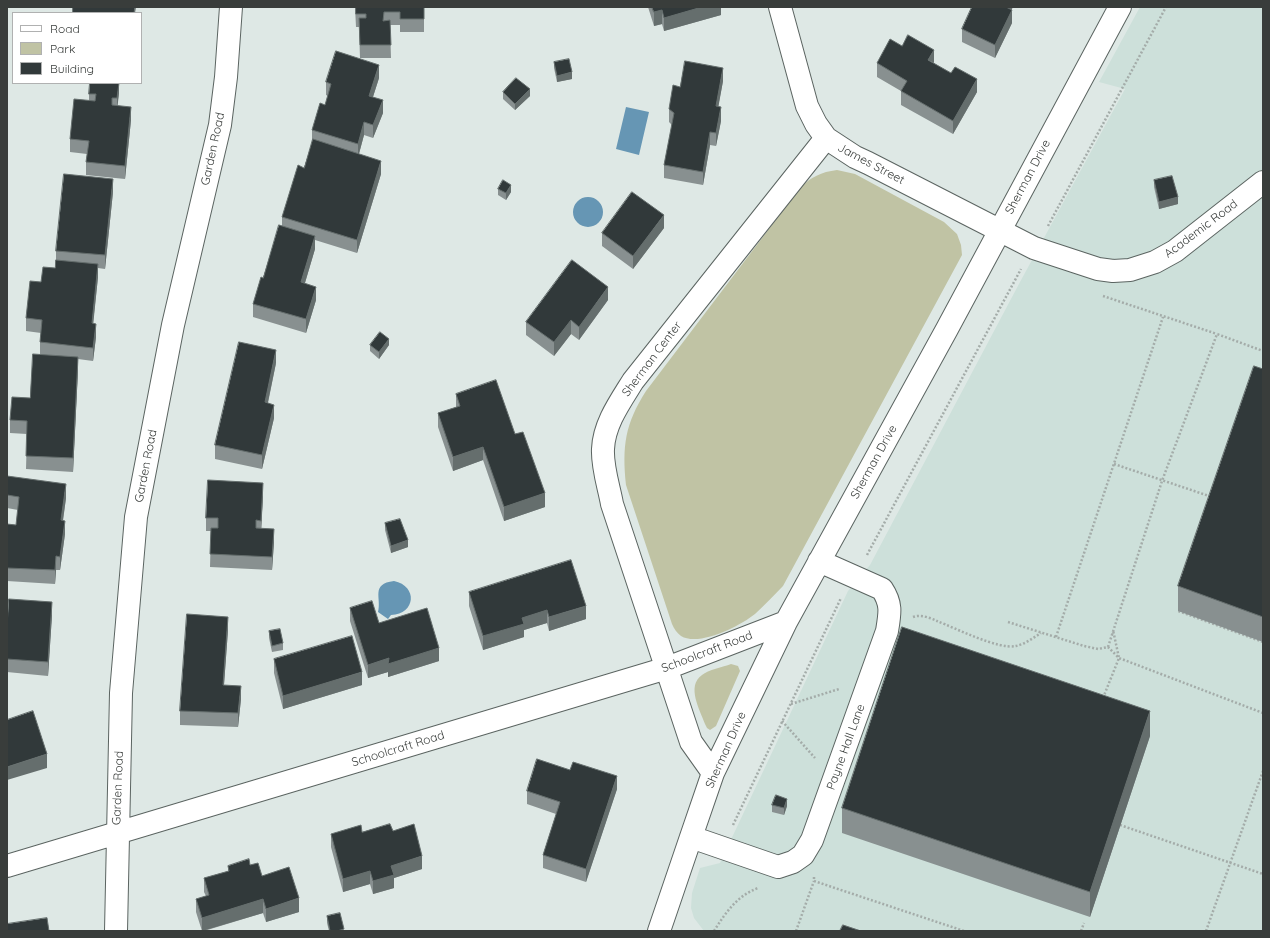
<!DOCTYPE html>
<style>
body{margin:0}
#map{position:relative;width:1270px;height:938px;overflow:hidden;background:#dee8e5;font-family:Quicksand,sans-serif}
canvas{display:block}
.frame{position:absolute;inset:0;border:8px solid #393d3b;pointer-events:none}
.legend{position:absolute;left:12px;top:12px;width:130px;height:72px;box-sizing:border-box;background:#fff;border:1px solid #b0b1b1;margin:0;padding:5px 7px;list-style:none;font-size:12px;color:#393d3b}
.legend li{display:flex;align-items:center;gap:8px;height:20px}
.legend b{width:20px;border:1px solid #b0b1b1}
</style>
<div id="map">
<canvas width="1270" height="938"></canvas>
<div class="frame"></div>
<ul class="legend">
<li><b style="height:5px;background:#fff"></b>Road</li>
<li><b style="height:11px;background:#c0c3a4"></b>Park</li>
<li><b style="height:11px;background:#31393a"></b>Building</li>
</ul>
</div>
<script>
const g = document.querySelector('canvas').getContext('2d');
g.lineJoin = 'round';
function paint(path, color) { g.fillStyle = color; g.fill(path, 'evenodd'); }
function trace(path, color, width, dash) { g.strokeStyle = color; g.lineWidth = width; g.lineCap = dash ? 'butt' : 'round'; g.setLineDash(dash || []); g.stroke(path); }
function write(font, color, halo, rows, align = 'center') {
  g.font = font + ' Quicksand,sans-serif'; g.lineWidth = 4; g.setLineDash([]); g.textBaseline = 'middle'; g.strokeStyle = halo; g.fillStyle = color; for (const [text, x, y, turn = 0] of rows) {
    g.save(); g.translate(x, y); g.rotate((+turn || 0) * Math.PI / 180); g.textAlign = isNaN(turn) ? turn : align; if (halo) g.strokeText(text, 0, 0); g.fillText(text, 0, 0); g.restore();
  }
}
const built = new Path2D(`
 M 1140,7 L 1263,7 L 1263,931 L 704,931 L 694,918 L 691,908 L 692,893 L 700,868 L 720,863 L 848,591 L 870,565 L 1020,282 L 1125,89 L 1099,82 Z`);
const green = new Path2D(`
 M 837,170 L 855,174 L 944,222 L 957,234 L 961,245 L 962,255 L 783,586 C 774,595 765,605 755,614 C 740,626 699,647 681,636 C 677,633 674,629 672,624 L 626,485 C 622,446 625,424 646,391 L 800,188 C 811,177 821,172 837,170 Z
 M 731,664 L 738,666 L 740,671 L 716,726 L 710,730 L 707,728 L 705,724 C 700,710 686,686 702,675 C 708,670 723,667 731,664 Z`);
const water = new Path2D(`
 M 626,107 L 649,112 L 639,155 L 616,149 Z
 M573 212a15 15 0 1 1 30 0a15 15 0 1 1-30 0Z
 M 394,581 C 418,586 416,614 391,615 L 388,619 L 378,612 C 382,598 370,584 394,581 Z`);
const path = new Path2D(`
 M 1048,226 L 1166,7
 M 1103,296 L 1217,334
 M 1114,464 L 1212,497
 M 867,555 L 1021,269
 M 1180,608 L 1178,611 L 1263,642
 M 913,617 C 921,614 930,618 937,621 C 955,628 999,650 1016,646 C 1025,644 1033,638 1041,633
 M 1008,622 L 1084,646 L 1098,649 L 1108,647 L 1119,658 L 1263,713
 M 1056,637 L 1163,317
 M 1108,647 L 1162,481 L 1217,334 L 1263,351
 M 1103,698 L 1119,658 L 1113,630
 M 791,704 L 839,689
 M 782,721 L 815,758
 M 733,825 L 841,598
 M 1120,825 L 1263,874
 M 814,877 L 814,881 L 964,931
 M 714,931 C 726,912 737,896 758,888
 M 796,931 L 814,881
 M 1081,931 L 1084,923
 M 1206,931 L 1263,771`);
const minor = new Path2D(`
 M 780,7 L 807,106 L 816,124 L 826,138 L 855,157 L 868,163 L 1034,248 L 1098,269 L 1113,271 L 1130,270 L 1155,262 L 1175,251 L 1263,182
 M 713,773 L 691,742 L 612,504 C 609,487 602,467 603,449 C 604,424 620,402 633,381 L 826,138
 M 691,837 L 778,867 L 793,862 L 803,855 L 812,840 L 887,631 C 890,613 892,604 882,589 L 819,561
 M 7,866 L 667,668 L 786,622
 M 116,931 L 121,693 L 136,517 L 173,325 L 220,125 L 226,77 L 231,7
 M 659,931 L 691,837 L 713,773 L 786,622 L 947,329 L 1120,7`);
const wall = new Path2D(`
 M 355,7 L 424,7 L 424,32 L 400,32 L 400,25 L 390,25 L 391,58 L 360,58 L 359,27 L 356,27 Z
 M 648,7 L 721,7 L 721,15 L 664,31 L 662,24 L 654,26 Z
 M 1013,7 L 1011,10 L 1012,23 L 995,58 L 962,42 L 962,29 Z
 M 554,62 L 572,79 L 557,82 L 554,68 Z
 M 877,63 L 934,63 L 977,92 L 953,134 L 901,105 L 901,91 L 877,77 Z
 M 379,78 L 373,97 L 383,113 L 373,138 L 364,135 L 359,154 L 381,174 L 357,253 L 315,240 L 315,249 L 305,283 L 316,300 L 306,333 L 253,317 L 253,304 L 263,278 L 282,226 L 282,217 L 304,168 L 312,142 L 312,130 L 325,105 L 328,96 L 326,95 L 326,82 Z
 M 723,81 L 718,107 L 721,121 L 716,146 L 710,145 L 703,185 L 664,178 L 664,165 L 672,125 L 669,122 L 669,109 L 680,87 Z
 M 119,83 L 119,93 L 117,106 L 131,120 L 125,179 L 86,175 L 86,162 L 87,154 L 70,152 L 70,139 L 89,101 L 89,94 Z
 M 503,92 L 530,96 L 515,110 L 503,99 Z
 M 1154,180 L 1178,204 L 1159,209 L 1154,187 Z
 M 498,189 L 511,192 L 506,200 L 498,195 Z
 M 113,192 L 105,269 L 98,268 L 98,277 L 93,323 L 96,337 L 93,361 L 78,359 L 78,370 L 73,472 L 26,469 L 27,434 L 10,433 L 10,420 L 30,398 L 40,355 L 40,342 L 41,333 L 26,331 L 26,318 L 41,282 L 55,268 L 56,260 L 56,251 Z
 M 664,228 L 633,269 L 602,246 L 602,233 Z
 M 608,300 L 579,340 L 571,334 L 554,356 L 526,335 L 526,322 Z
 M 370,345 L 389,345 L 379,359 L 370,351 Z
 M 276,363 L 268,403 L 274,418 L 262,469 L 215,459 L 215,445 Z
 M 1263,369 L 1263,642 L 1178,611 L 1178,586 Z
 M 456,394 L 515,434 L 545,507 L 504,521 L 483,460 L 453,471 L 438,427 L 438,413 L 456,407 Z
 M 7,476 L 66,498 L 63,521 L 65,534 L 60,570 L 56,570 L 55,584 L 7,581 L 7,524 L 16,525 L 18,510 L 7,508 Z
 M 263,496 L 261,529 L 274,542 L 272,570 L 210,567 L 211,531 L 206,531 L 206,518 Z
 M 385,523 L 408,547 L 391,553 L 385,530 Z
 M 469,592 L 586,619 L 549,631 L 547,623 L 524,630 L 524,637 L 483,650 L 469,606 Z
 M 350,608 L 379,623 L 439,661 L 388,677 L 388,672 L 368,678 L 350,621 Z
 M 52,615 L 48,676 L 7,672 L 7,627 Z
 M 228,630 L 224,685 L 241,699 L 238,727 L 180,725 L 180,711 Z
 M 269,631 L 283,643 L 283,650 L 272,652 L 269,638 Z
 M 274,659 L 362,685 L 283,709 L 274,673 Z
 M 1150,736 L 1090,917 L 842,833 L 842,808 Z
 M 617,789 L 586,882 L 543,868 L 543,855 L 556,814 L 527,804 L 527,791 Z
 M 772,805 L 787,806 L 784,815 L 772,812 Z
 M 393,831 L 422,869 L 394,878 L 394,888 L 373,894 L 370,884 L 343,892 L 331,847 L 331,834 Z
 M 250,865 L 262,876 L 299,912 L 266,922 L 263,913 L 204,931 L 202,931 L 196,912 L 196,899 L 206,896 L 204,892 L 204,878 L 228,871 L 228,866 Z
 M 327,916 L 344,931 L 329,931 L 327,923 Z`);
const shadedWall = new Path2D(`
 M 135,7 L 136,7 L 135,13 L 134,13 Z
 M 702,7 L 721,7 L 721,15 L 664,31 L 664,18 Z
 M 1006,7 L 1013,7 L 1006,20 Z
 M 662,10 L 662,24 L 654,26 L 654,12 Z
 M 1012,10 L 1012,23 L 995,58 L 995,45 Z
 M 934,50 L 934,63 L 928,60 Z
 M 379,65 L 379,78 L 369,109 L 369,96 Z
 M 723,68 L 723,81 L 716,120 L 716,106 Z
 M 572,72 L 572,79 L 557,82 L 557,76 Z
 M 977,79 L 977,92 L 953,134 L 953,121 Z
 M 119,83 L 119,93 L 117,111 L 117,98 Z
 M 530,89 L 530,96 L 515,110 L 515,104 Z
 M 383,100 L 383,113 L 373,138 L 373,125 Z
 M 131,107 L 131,120 L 125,179 L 125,166 Z
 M 721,107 L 721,121 L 716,146 L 716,133 Z
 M 364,122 L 364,135 L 358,157 L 358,144 Z
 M 710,132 L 710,145 L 703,185 L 703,172 Z
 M 381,161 L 381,174 L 357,253 L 357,240 Z
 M 113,179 L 113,192 L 105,269 L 105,255 Z
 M 511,185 L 511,192 L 506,200 L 506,193 Z
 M 1178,197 L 1178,204 L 1159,209 L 1159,202 Z
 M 664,215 L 664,228 L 633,269 L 633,256 Z
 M 315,236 L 315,249 L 301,296 L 301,282 Z
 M 98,264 L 98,277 L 92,336 L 92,323 Z
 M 316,287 L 316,300 L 306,333 L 306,319 Z
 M 608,287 L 608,300 L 579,340 L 579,327 Z
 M 571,320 L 571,334 L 554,356 L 554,342 Z
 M 96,324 L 96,337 L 93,361 L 93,348 Z
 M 389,339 L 389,345 L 379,359 L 379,352 Z
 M 276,350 L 276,363 L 265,416 L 265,402 Z
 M 78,357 L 78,370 L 73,472 L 73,458 Z
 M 274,405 L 274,418 L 262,469 L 262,455 Z
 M 483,447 L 483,460 L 453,471 L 453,457 Z
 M 263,483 L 263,496 L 261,534 L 261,521 Z
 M 66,484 L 66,498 L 61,533 L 61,520 Z
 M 545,493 L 545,507 L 504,521 L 504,507 Z
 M 65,521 L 65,534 L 60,570 L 60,557 Z
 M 274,529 L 274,542 L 272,570 L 272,557 Z
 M 408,540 L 408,547 L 391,553 L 391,546 Z
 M 56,556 L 56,570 L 55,584 L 55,570 Z
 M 52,602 L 52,615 L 48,676 L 48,662 Z
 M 586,606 L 586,619 L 549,631 L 549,617 Z
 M 547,610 L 547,623 L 524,630 L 524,637 L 483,650 L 483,636 L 522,618 Z
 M 228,617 L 228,630 L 223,698 L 223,685 Z
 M 439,648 L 439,661 L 388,677 L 388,672 L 368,678 L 368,665 L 389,658 Z
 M 362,672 L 362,685 L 283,709 L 283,696 Z
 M 241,686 L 241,699 L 238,727 L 238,713 Z
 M 1150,711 L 1150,736 L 1090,917 L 1090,892 Z
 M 47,754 L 47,768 L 7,780 L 7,767 Z
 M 617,776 L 617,789 L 586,882 L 586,869 Z
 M 787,799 L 787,806 L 784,815 L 784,808 Z
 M 422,856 L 422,869 L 394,878 L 394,888 L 373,894 L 373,881 L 391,866 Z
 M 370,871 L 370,884 L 343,892 L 343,879 Z
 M 299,898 L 299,912 L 266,922 L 266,909 Z
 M 263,899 L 263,913 L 202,931 L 202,918 Z`);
const building = new Path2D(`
 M 73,7 L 135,7 L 134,13 L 73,13 Z
 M 356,7 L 424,7 L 424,19 L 400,19 L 400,12 L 384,12 L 383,21 L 390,20 L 391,45 L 360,45 L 359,18 L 366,18 L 366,14 L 356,14 Z
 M 652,7 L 702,7 L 664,18 L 662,10 L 654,12 Z
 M 972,7 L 1006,7 L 1012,10 L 995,45 L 962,29 Z
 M 908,35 L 934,50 L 928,60 L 951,73 L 955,67 L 977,79 L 953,121 L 901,91 L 907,81 L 877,63 L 890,39 L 902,46 Z
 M 336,51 L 379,65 L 369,96 L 383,100 L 373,125 L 364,122 L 358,144 L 312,130 L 320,103 L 325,105 L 331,84 L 326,82 Z
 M 569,59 L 572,72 L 557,76 L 554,62 Z
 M 685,61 L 723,68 L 716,106 L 721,107 L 716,133 L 710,132 L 703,172 L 664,165 L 674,113 L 669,109 L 673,85 L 680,87 Z
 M 516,78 L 530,89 L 515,104 L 503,92 Z
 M 90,83 L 119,83 L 117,98 L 112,98 L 112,105 L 131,107 L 125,166 L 86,162 L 89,141 L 70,139 L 74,99 L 95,101 L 96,94 L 89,94 Z
 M 313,139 L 381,161 L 357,240 L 282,217 L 298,165 L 304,168 Z
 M 64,174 L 113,179 L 105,255 L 56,251 Z
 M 1172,176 L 1178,197 L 1159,202 L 1154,180 Z
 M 503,180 L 511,185 L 506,193 L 498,189 Z
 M 632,192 L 664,215 L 633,256 L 602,233 Z
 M 279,225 L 315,236 L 301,282 L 316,287 L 306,319 L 253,304 L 261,277 L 263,278 Z
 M 56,260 L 98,264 L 92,323 L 96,324 L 93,348 L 40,342 L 42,320 L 26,318 L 30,281 L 41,282 L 43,267 L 55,268 Z
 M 572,260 L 608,287 L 579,327 L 571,320 L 554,342 L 526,322 Z
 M 380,332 L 389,339 L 379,352 L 370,345 Z
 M 239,342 L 276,350 L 265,402 L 274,405 L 262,455 L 215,445 Z
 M 33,354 L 78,357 L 73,458 L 26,456 L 27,421 L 10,420 L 12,397 L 30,398 Z
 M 1254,366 L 1263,369 L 1263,617 L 1178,586 Z
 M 496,380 L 515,434 L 523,432 L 545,493 L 504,507 L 483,447 L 453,457 L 438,413 L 460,406 L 456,394 Z
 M 7,476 L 66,484 L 61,520 L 65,521 L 60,557 L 56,556 L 55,570 L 7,568 L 7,524 L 16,525 L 19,497 L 7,495 Z
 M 208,480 L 263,483 L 261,521 L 256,520 L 256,528 L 274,529 L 272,557 L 210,554 L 211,528 L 218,528 L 218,518 L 206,518 Z
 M 400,519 L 408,540 L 391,546 L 385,523 Z
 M 571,560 L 586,606 L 549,617 L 547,610 L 522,618 L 524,624 L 483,636 L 469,592 Z
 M 9,599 L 52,602 L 48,662 L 7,659 L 7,627 Z
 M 372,601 L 379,623 L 427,608 L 439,648 L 388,664 L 389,658 L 368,665 L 350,608 Z
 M 187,614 L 228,617 L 223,685 L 241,686 L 238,713 L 180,711 Z
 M 902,627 L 1150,711 L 1090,892 L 842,808 Z
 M 280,629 L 283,643 L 272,646 L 269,631 Z
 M 352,636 L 362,672 L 283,696 L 274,659 Z
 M 33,711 L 47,754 L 7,767 L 7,720 Z
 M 537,759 L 570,770 L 573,762 L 617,776 L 586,869 L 543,855 L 560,802 L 527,791 Z
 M 776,795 L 787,799 L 784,808 L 772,805 Z
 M 390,824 L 393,831 L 414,824 L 422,856 L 391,866 L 394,875 L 373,881 L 370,871 L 343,879 L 331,834 L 361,825 L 362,832 Z
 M 249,859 L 250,865 L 258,863 L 262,876 L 289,867 L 299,898 L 266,909 L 263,899 L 202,918 L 196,899 L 209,895 L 204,878 L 229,871 L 228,866 Z
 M 340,913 L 344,929 L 337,931 L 330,931 L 327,916 Z
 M 47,918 L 49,931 L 7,931 L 7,924 Z
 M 843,925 L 861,931 L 840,931 Z`);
const streetNames = [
 ["Garden Road",213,149,-78],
 ["James Street",871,164,28],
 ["Sherman Drive",1028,177,-62],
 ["Academic Road",1201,229,-37],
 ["Sherman Center",652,359,-53],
 ["Sherman Drive",874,462,-61],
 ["Garden Road",146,466,-79],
 ["Schoolcraft Road",707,652,-21],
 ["Payne Hall Lane",846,747,-70],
 ["Schoolcraft Road",398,749,-17],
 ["Sherman Drive",726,750,-66],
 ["Garden Road",118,788,-88]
];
paint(built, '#cde0da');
paint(green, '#c0c3a4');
paint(water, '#6696b4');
trace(minor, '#5b6461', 24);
trace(path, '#a4aca9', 2.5, [2, 2]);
trace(minor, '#fff', 22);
paint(wall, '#889090');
paint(shadedWall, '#656e6d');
paint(building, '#31393a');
trace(building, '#656e6d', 1);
write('12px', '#393d3b', '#fff', streetNames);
</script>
